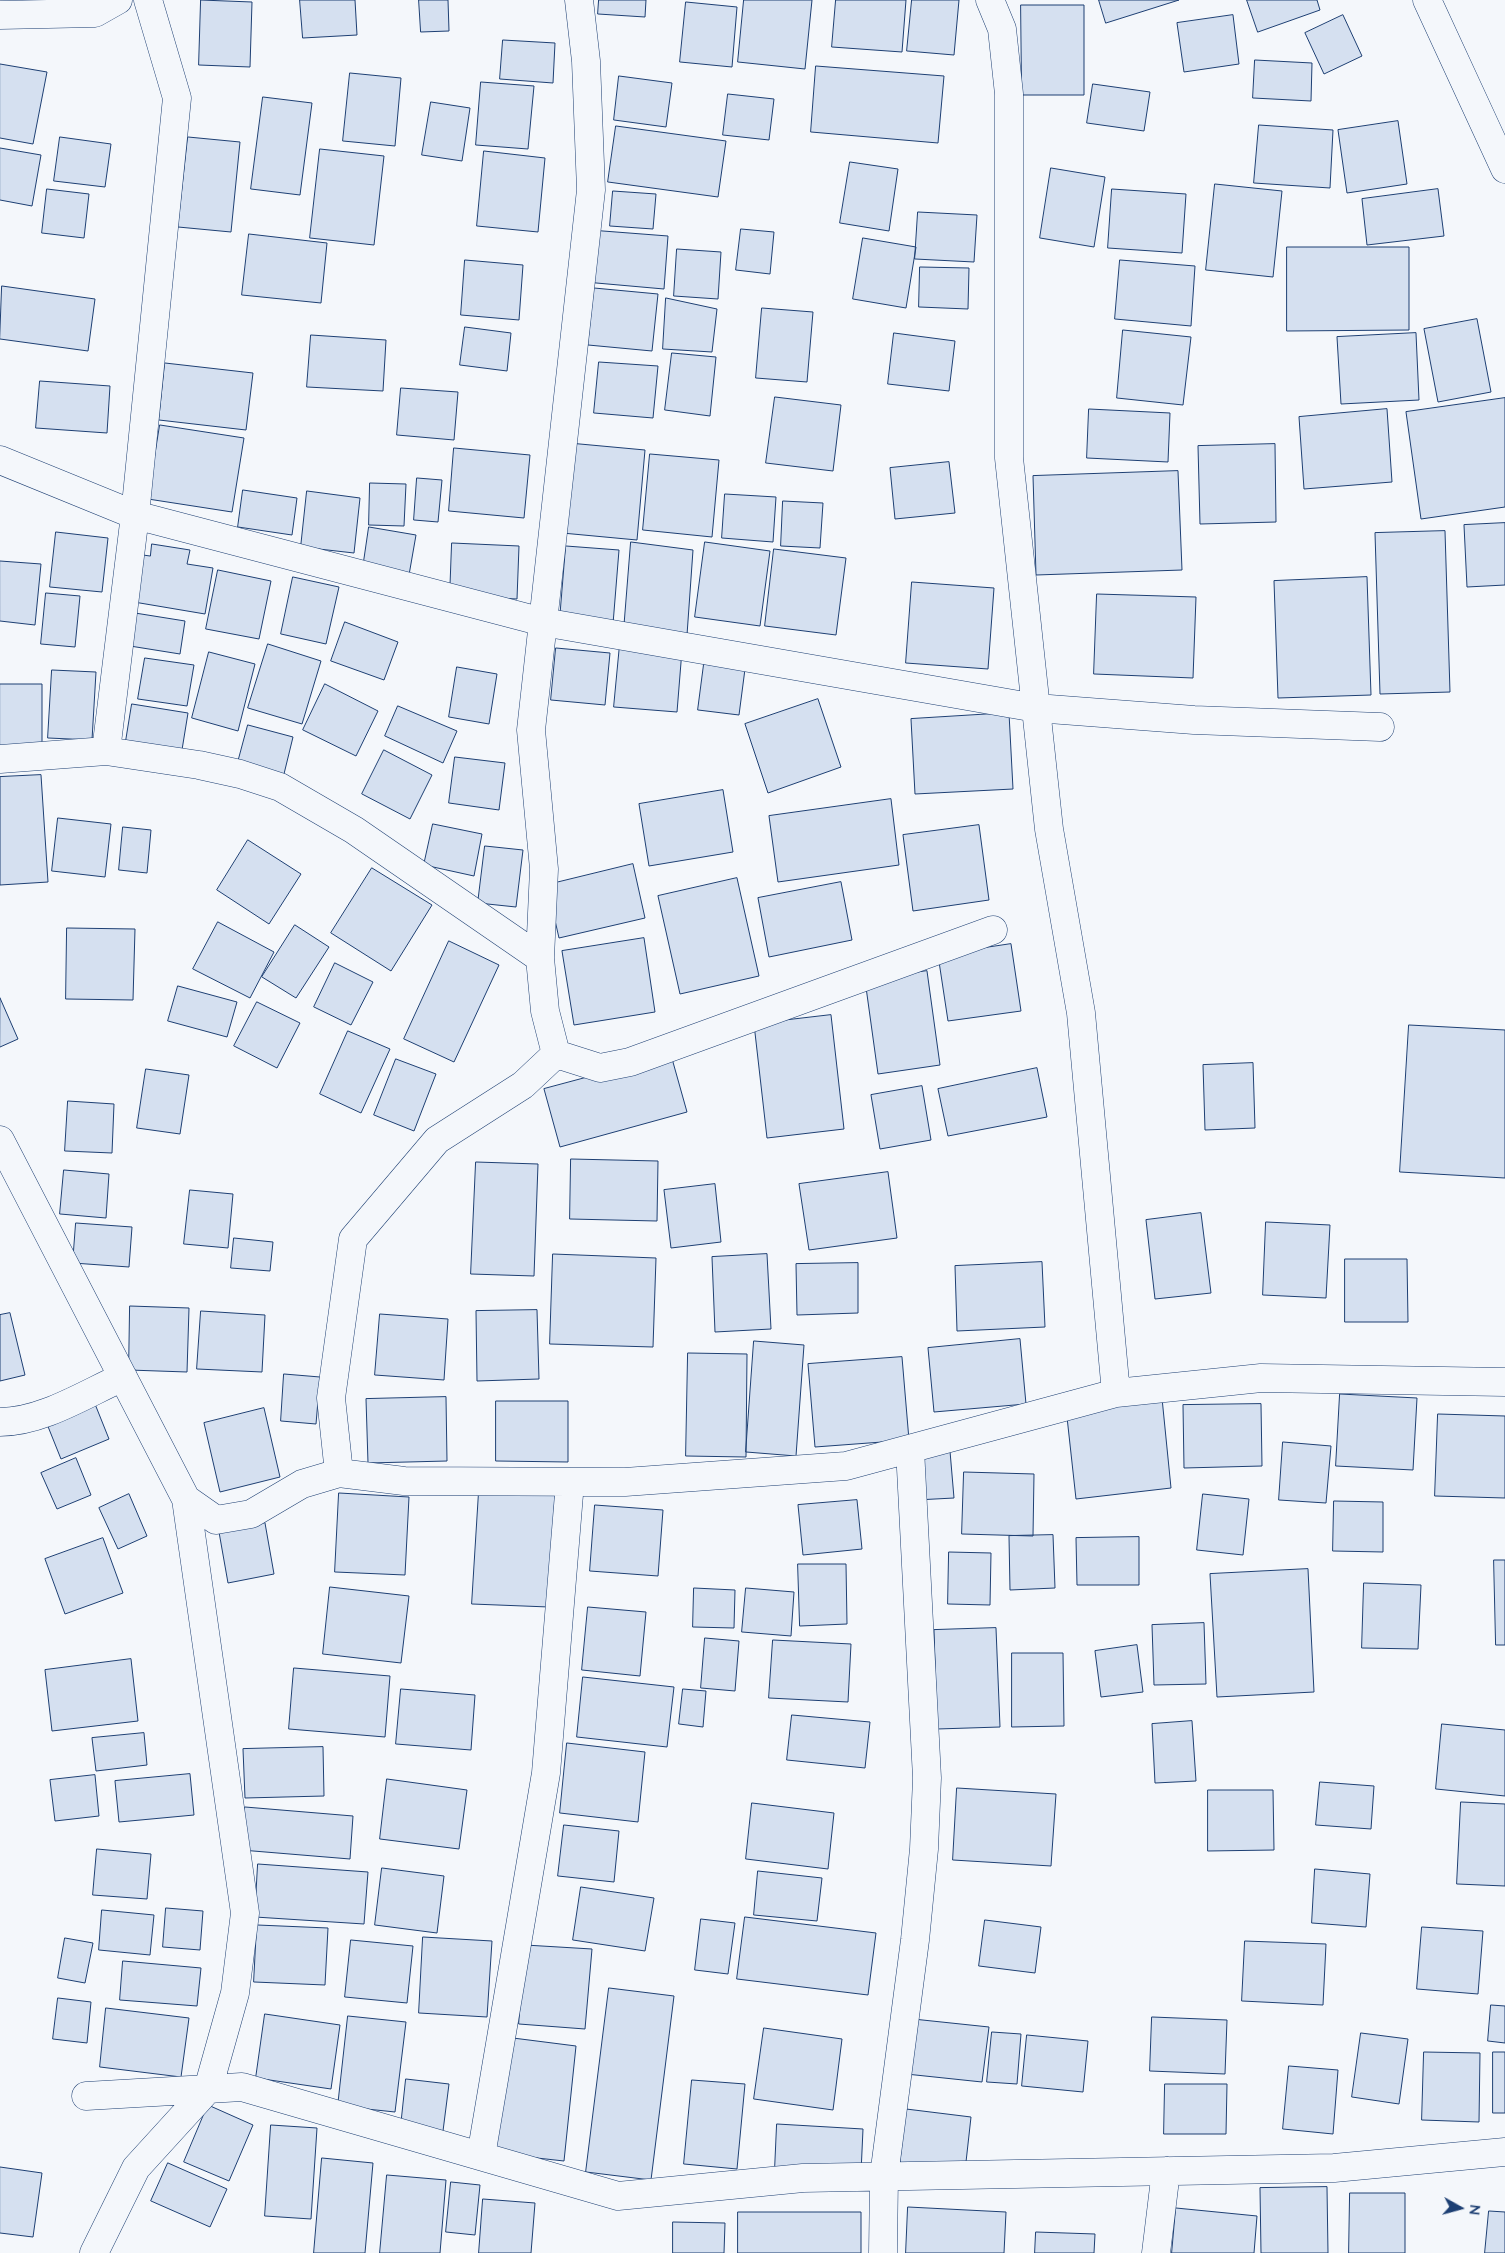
<!DOCTYPE html>
<style>
body{margin:0}
#map{position:relative;width:1505px;height:2253px;overflow:hidden;background:#f4f7fb;font-family:Mulish,sans-serif}
canvas{display:block}
.north{position:absolute;left:1435px;top:2183px;width:50px;height:50px;-webkit-text-stroke:4px #f4f7fb;paint-order:stroke;rotate:97deg;font-size:14px;font-weight:700;line-height:20px;text-align:center;color:#1d3f73}
.north::after{content:'';display:block;margin:auto;width:18px;height:22px;background:#1d3f73;clip-path:polygon(50% 0,100% 100%,50% 72%,0 100%)}
</style>
<div id="map">
<canvas width="1505" height="2253"></canvas>
<div class="north">N</div>
</div>
<script>
const g = document.querySelector('canvas').getContext('2d');
g.lineJoin = 'round';
function paint(path, color) { g.fillStyle = color; g.fill(path, 'evenodd'); }
function trace(path, color, width, dash) { g.strokeStyle = color; g.lineWidth = width; g.lineCap = dash ? 'butt' : 'round'; g.setLineDash(dash || []); g.stroke(path); }
const building = new Path2D(`
 M 201,0 L 252,2 L 250,67 L 199,65 Z
 M 300,0 L 355,0 L 357,35 L 303,38 Z
 M 419,0 L 448,0 L 449,31 L 421,32 Z
 M 599,0 L 646,0 L 645,17 L 598,14 Z
 M 744,0 L 812,0 L 805,69 L 738,62 Z
 M 836,0 L 906,0 L 902,52 L 832,47 Z
 M 912,0 L 959,0 L 954,55 L 907,51 Z
 M 1099,0 L 1179,0 L 1106,23 Z
 M 1247,0 L 1317,0 L 1320,10 L 1258,32 Z
 M 686,2 L 737,7 L 732,67 L 680,62 Z
 M 1021,5 L 1084,5 L 1084,95 L 1022,95 Z
 M 1233,15 L 1239,64 L 1184,72 L 1177,23 Z
 M 1343,15 L 1362,56 L 1324,74 L 1305,33 Z
 M 503,40 L 555,43 L 553,83 L 500,79 Z
 M 1255,60 L 1312,63 L 1311,101 L 1253,98 Z
 M 0,64 L 47,72 L 33,144 L 0,138 Z
 M 816,66 L 944,76 L 938,143 L 811,132 Z
 M 350,73 L 401,78 L 395,146 L 343,141 Z
 M 619,76 L 672,83 L 666,127 L 614,120 Z
 M 481,82 L 534,86 L 528,149 L 476,145 Z
 M 1093,84 L 1150,92 L 1144,131 L 1087,123 Z
 M 728,94 L 774,99 L 769,140 L 723,135 Z
 M 263,97 L 312,103 L 300,195 L 251,189 Z
 M 431,102 L 470,108 L 462,161 L 422,155 Z
 M 1398,121 L 1407,184 L 1347,193 L 1338,130 Z
 M 1259,125 L 1333,130 L 1330,188 L 1254,183 Z
 M 616,126 L 726,141 L 718,197 L 608,182 Z
 M 60,137 L 111,144 L 105,187 L 54,181 Z
 M 188,137 L 240,142 L 231,232 L 178,227 Z
 M 0,148 L 41,155 L 32,206 L 0,200 Z
 M 320,149 L 384,156 L 374,245 L 310,238 Z
 M 484,151 L 545,158 L 538,232 L 477,226 Z
 M 850,162 L 898,169 L 889,231 L 840,223 Z
 M 1051,168 L 1105,177 L 1094,247 L 1040,238 Z
 M 1215,184 L 1282,191 L 1273,277 L 1206,270 Z
 M 47,189 L 89,194 L 84,238 L 42,233 Z
 M 1112,189 L 1186,194 L 1182,253 L 1108,248 Z
 M 1438,189 L 1444,236 L 1367,245 L 1362,199 Z
 M 613,191 L 656,194 L 653,229 L 610,226 Z
 M 918,212 L 977,215 L 974,262 L 915,259 Z
 M 741,229 L 774,232 L 770,274 L 736,270 Z
 M 590,230 L 668,236 L 664,289 L 585,282 Z
 M 249,234 L 327,243 L 321,303 L 242,295 Z
 M 863,238 L 916,247 L 906,308 L 853,299 Z
 M 1287,247 L 1409,247 L 1409,330 L 1287,331 Z
 M 677,249 L 721,252 L 718,299 L 674,296 Z
 M 465,260 L 523,265 L 519,320 L 461,315 Z
 M 1120,260 L 1195,266 L 1191,326 L 1115,319 Z
 M 920,267 L 969,268 L 968,309 L 919,307 Z
 M 2,286 L 95,299 L 88,351 L 0,339 Z
 M 594,288 L 658,294 L 652,351 L 588,345 Z
 M 666,298 L 717,309 L 712,352 L 663,349 Z
 M 762,308 L 813,312 L 807,382 L 756,378 Z
 M 1477,319 L 1491,392 L 1438,402 L 1424,329 Z
 M 465,327 L 511,333 L 507,371 L 460,365 Z
 M 1123,330 L 1191,337 L 1183,405 L 1117,398 Z
 M 894,333 L 955,341 L 949,391 L 888,384 Z
 M 1416,333 L 1419,400 L 1341,404 L 1337,337 Z
 M 311,335 L 386,340 L 383,391 L 307,387 Z
 M 672,353 L 716,357 L 710,416 L 665,410 Z
 M 599,362 L 658,366 L 653,418 L 594,413 Z
 M 165,363 L 253,373 L 246,430 L 159,420 Z
 M 40,381 L 110,386 L 107,433 L 36,428 Z
 M 401,388 L 458,392 L 454,440 L 397,435 Z
 M 775,397 L 841,405 L 833,471 L 766,463 Z
 M 1505,398 L 1505,507 L 1421,519 L 1406,412 Z
 M 1089,409 L 1170,413 L 1168,462 L 1087,458 Z
 M 1387,409 L 1392,482 L 1304,489 L 1299,417 Z
 M 160,425 L 244,438 L 232,512 L 148,499 Z
 M 569,443 L 645,450 L 637,540 L 562,533 Z
 M 1275,444 L 1276,522 L 1200,524 L 1198,446 Z
 M 454,448 L 530,455 L 524,518 L 449,511 Z
 M 650,454 L 719,460 L 712,537 L 643,530 Z
 M 949,462 L 955,513 L 895,519 L 890,468 Z
 M 1178,471 L 1182,570 L 1036,575 L 1033,476 Z
 M 417,478 L 442,480 L 438,522 L 414,520 Z
 M 370,483 L 406,484 L 404,526 L 369,525 Z
 M 243,490 L 297,498 L 292,535 L 238,527 Z
 M 307,491 L 360,498 L 354,553 L 301,547 Z
 M 725,494 L 776,497 L 773,542 L 722,538 Z
 M 783,501 L 823,503 L 820,548 L 781,546 Z
 M 1505,523 L 1505,585 L 1467,587 L 1464,525 Z
 M 369,527 L 416,535 L 409,575 L 363,568 Z
 M 1445,531 L 1450,692 L 1380,694 L 1375,533 Z
 M 56,532 L 108,538 L 102,592 L 50,587 Z
 M 631,542 L 693,550 L 687,635 L 624,630 Z
 M 705,542 L 770,551 L 760,626 L 695,617 Z
 M 452,543 L 519,546 L 517,599 L 450,596 Z
 M 152,544 L 190,550 L 187,564 L 213,568 L 205,614 L 128,601 L 136,554 L 150,556 Z
 M 566,546 L 619,550 L 613,624 L 560,619 Z
 M 774,549 L 846,558 L 836,635 L 765,626 Z
 M 0,561 L 41,564 L 35,625 L 0,621 Z
 M 218,570 L 271,581 L 259,639 L 206,629 Z
 M 293,577 L 339,587 L 326,644 L 281,634 Z
 M 1367,577 L 1371,695 L 1278,698 L 1274,581 Z
 M 912,582 L 994,588 L 988,669 L 906,663 Z
 M 46,593 L 80,596 L 75,647 L 41,644 Z
 M 1097,594 L 1196,597 L 1193,678 L 1094,674 Z
 M 135,613 L 185,621 L 180,654 L 130,646 Z
 M 345,622 L 398,642 L 384,680 L 331,661 Z
 M 268,644 L 321,661 L 302,724 L 248,708 Z
 M 620,644 L 682,650 L 677,712 L 614,707 Z
 M 556,648 L 610,653 L 605,705 L 551,700 Z
 M 209,652 L 255,664 L 238,731 L 192,718 Z
 M 145,658 L 194,665 L 187,706 L 138,699 Z
 M 704,664 L 745,669 L 739,715 L 698,710 Z
 M 457,667 L 497,674 L 489,724 L 449,717 Z
 M 52,670 L 96,672 L 92,740 L 48,738 Z
 M 0,684 L 42,684 L 42,747 L 0,747 Z
 M 325,684 L 378,711 L 356,756 L 303,730 Z
 M 818,699 L 841,767 L 768,793 L 745,724 Z
 M 132,704 L 188,713 L 181,756 L 125,747 Z
 M 398,706 L 457,731 L 443,763 L 385,736 Z
 M 1009,713 L 1013,789 L 915,794 L 911,719 Z
 M 248,725 L 293,737 L 283,778 L 237,766 Z
 M 384,750 L 432,775 L 410,819 L 362,794 Z
 M 455,757 L 505,763 L 499,810 L 449,803 Z
 M 41,775 L 48,882 L 0,885 L 0,777 Z
 M 723,790 L 733,852 L 649,866 L 639,804 Z
 M 891,799 L 899,865 L 778,882 L 769,816 Z
 M 58,818 L 111,824 L 105,877 L 52,871 Z
 M 433,824 L 482,834 L 474,876 L 424,865 Z
 M 979,825 L 989,900 L 913,911 L 903,835 Z
 M 123,827 L 151,830 L 147,873 L 119,870 Z
 M 248,840 L 301,874 L 269,924 L 217,890 Z
 M 485,846 L 523,850 L 516,907 L 478,903 Z
 M 633,864 L 645,918 L 559,938 L 547,885 Z
 M 372,868 L 432,905 L 391,971 L 331,933 Z
 M 737,878 L 759,976 L 680,994 L 658,896 Z
 M 841,882 L 852,940 L 769,957 L 758,898 Z
 M 218,922 L 274,952 L 250,998 L 193,969 Z
 M 295,925 L 329,947 L 296,998 L 262,977 Z
 M 67,928 L 135,929 L 133,1000 L 66,999 Z
 M 644,938 L 655,1012 L 574,1025 L 562,951 Z
 M 449,941 L 499,965 L 454,1062 L 404,1039 Z
 M 1011,944 L 1021,1011 L 948,1021 L 938,955 Z
 M 335,963 L 373,982 L 351,1025 L 314,1007 Z
 M 927,971 L 940,1065 L 878,1074 L 865,980 Z
 M 178,986 L 237,1002 L 227,1037 L 168,1021 Z
 M 0,998 L 18,1039 L 0,1047 Z
 M 257,1002 L 300,1023 L 277,1068 L 234,1046 Z
 M 831,1015 L 844,1129 L 767,1138 L 754,1024 Z
 M 1409,1025 L 1505,1030 L 1505,1178 L 1400,1172 Z
 M 348,1031 L 390,1049 L 361,1113 L 320,1094 Z
 M 671,1055 L 687,1112 L 560,1147 L 544,1089 Z
 M 396,1059 L 436,1074 L 414,1131 L 374,1115 Z
 M 1253,1063 L 1255,1128 L 1205,1130 L 1203,1065 Z
 M 1037,1068 L 1047,1117 L 948,1136 L 938,1089 Z
 M 146,1069 L 189,1075 L 180,1134 L 137,1128 Z
 M 922,1086 L 931,1140 L 880,1149 L 871,1095 Z
 M 68,1101 L 114,1104 L 112,1153 L 65,1151 Z
 M 571,1159 L 658,1161 L 657,1221 L 570,1219 Z
 M 476,1162 L 538,1164 L 534,1276 L 471,1274 Z
 M 64,1170 L 109,1174 L 106,1218 L 60,1214 Z
 M 888,1172 L 897,1238 L 809,1250 L 799,1184 Z
 M 715,1184 L 721,1242 L 671,1248 L 664,1190 Z
 M 190,1190 L 233,1194 L 228,1248 L 184,1244 Z
 M 1201,1213 L 1211,1293 L 1155,1299 L 1146,1220 Z
 M 1266,1222 L 1330,1225 L 1326,1298 L 1263,1295 Z
 M 76,1223 L 132,1227 L 129,1267 L 73,1263 Z
 M 234,1238 L 273,1242 L 270,1271 L 231,1268 Z
 M 553,1254 L 656,1258 L 653,1347 L 550,1344 Z
 M 767,1254 L 771,1329 L 715,1332 L 712,1257 Z
 M 1345,1259 L 1407,1259 L 1408,1322 L 1345,1322 Z
 M 1042,1262 L 1045,1327 L 957,1331 L 955,1266 Z
 M 858,1263 L 858,1313 L 797,1315 L 796,1264 Z
 M 130,1306 L 189,1308 L 187,1372 L 129,1370 Z
 M 537,1310 L 539,1379 L 477,1381 L 476,1311 Z
 M 201,1311 L 265,1315 L 262,1372 L 197,1369 Z
 M 10,1313 L 25,1375 L 0,1381 L 0,1315 Z
 M 380,1314 L 448,1319 L 444,1380 L 375,1375 Z
 M 1020,1339 L 1026,1404 L 934,1412 L 928,1348 Z
 M 754,1341 L 804,1345 L 796,1456 L 746,1452 Z
 M 688,1353 L 747,1354 L 746,1457 L 686,1456 Z
 M 902,1357 L 909,1440 L 815,1447 L 808,1364 Z
 M 284,1374 L 320,1377 L 316,1424 L 281,1421 Z
 M 1340,1394 L 1417,1398 L 1413,1470 L 1336,1466 Z
 M 446,1397 L 447,1461 L 368,1463 L 366,1399 Z
 M 1162,1398 L 1171,1488 L 1076,1499 L 1066,1408 Z
 M 93,1399 L 109,1439 L 61,1459 L 45,1419 Z
 M 496,1401 L 568,1401 L 568,1462 L 496,1461 Z
 M 1261,1404 L 1262,1466 L 1184,1468 L 1183,1405 Z
 M 264,1408 L 280,1477 L 220,1492 L 204,1423 Z
 M 1438,1414 L 1505,1416 L 1505,1498 L 1435,1496 Z
 M 1283,1442 L 1331,1446 L 1326,1503 L 1279,1500 Z
 M 950,1451 L 954,1498 L 916,1500 L 913,1453 Z
 M 76,1458 L 91,1495 L 57,1509 L 41,1473 Z
 M 964,1472 L 1034,1474 L 1033,1536 L 962,1534 Z
 M 479,1491 L 555,1495 L 549,1607 L 472,1604 Z
 M 339,1493 L 409,1497 L 405,1575 L 335,1572 Z
 M 129,1494 L 147,1536 L 118,1549 L 99,1508 Z
 M 1203,1494 L 1249,1499 L 1243,1555 L 1197,1550 Z
 M 857,1500 L 862,1549 L 803,1555 L 798,1505 Z
 M 1334,1501 L 1383,1502 L 1383,1552 L 1333,1551 Z
 M 595,1505 L 663,1510 L 658,1576 L 590,1571 Z
 M 265,1523 L 274,1574 L 228,1583 L 219,1532 Z
 M 1053,1535 L 1055,1588 L 1010,1590 L 1009,1536 Z
 M 1139,1537 L 1139,1585 L 1077,1585 L 1076,1538 Z
 M 103,1538 L 123,1593 L 65,1614 L 45,1559 Z
 M 949,1552 L 991,1553 L 990,1605 L 948,1604 Z
 M 1494,1560 L 1505,1560 L 1505,1645 L 1496,1645 Z
 M 798,1564 L 846,1564 L 847,1624 L 800,1626 Z
 M 1308,1569 L 1314,1692 L 1217,1697 L 1210,1574 Z
 M 1364,1583 L 1421,1585 L 1418,1649 L 1362,1648 Z
 M 330,1587 L 409,1596 L 401,1663 L 323,1654 Z
 M 694,1588 L 735,1590 L 734,1628 L 693,1627 Z
 M 746,1588 L 794,1592 L 791,1636 L 742,1632 Z
 M 588,1607 L 646,1612 L 640,1676 L 582,1670 Z
 M 1204,1623 L 1206,1684 L 1154,1685 L 1152,1625 Z
 M 996,1628 L 1000,1727 L 937,1729 L 934,1630 Z
 M 705,1638 L 739,1641 L 735,1691 L 701,1688 Z
 M 773,1640 L 851,1644 L 848,1702 L 769,1698 Z
 M 1137,1645 L 1143,1692 L 1101,1697 L 1095,1651 Z
 M 1012,1653 L 1063,1653 L 1064,1726 L 1012,1727 Z
 M 131,1659 L 138,1721 L 52,1731 L 45,1670 Z
 M 294,1668 L 390,1676 L 385,1737 L 289,1729 Z
 M 583,1677 L 674,1687 L 667,1747 L 577,1737 Z
 M 401,1689 L 475,1695 L 471,1750 L 396,1744 Z
 M 683,1689 L 706,1691 L 703,1727 L 679,1724 Z
 M 792,1715 L 870,1722 L 865,1768 L 787,1760 Z
 M 1192,1721 L 1196,1781 L 1155,1783 L 1152,1724 Z
 M 1442,1724 L 1505,1730 L 1505,1796 L 1436,1789 Z
 M 144,1733 L 147,1765 L 96,1771 L 92,1738 Z
 M 567,1743 L 645,1752 L 638,1822 L 560,1813 Z
 M 323,1747 L 324,1796 L 245,1798 L 243,1749 Z
 M 190,1774 L 194,1815 L 119,1822 L 115,1781 Z
 M 95,1775 L 99,1816 L 55,1821 L 50,1780 Z
 M 387,1779 L 467,1790 L 459,1849 L 380,1839 Z
 M 1320,1782 L 1374,1786 L 1371,1829 L 1316,1825 Z
 M 957,1788 L 1056,1794 L 1051,1866 L 953,1860 Z
 M 1208,1790 L 1273,1790 L 1274,1850 L 1208,1851 Z
 M 1461,1802 L 1505,1804 L 1505,1886 L 1457,1884 Z
 M 752,1803 L 834,1813 L 828,1869 L 746,1859 Z
 M 245,1807 L 353,1816 L 350,1859 L 241,1850 Z
 M 564,1825 L 619,1831 L 614,1882 L 558,1876 Z
 M 97,1849 L 151,1854 L 147,1899 L 93,1895 Z
 M 258,1864 L 368,1872 L 364,1924 L 255,1917 Z
 M 382,1868 L 444,1876 L 437,1933 L 375,1925 Z
 M 1315,1869 L 1370,1874 L 1366,1927 L 1312,1923 Z
 M 758,1871 L 822,1878 L 817,1921 L 754,1915 Z
 M 581,1887 L 654,1898 L 645,1951 L 573,1940 Z
 M 166,1908 L 203,1911 L 200,1950 L 163,1947 Z
 M 102,1910 L 154,1915 L 150,1955 L 99,1950 Z
 M 745,1917 L 876,1933 L 868,1995 L 737,1979 Z
 M 701,1919 L 735,1923 L 728,1974 L 695,1970 Z
 M 985,1920 L 1041,1927 L 1035,1973 L 979,1966 Z
 M 257,1925 L 328,1928 L 325,1985 L 254,1982 Z
 M 1422,1927 L 1483,1931 L 1478,1994 L 1417,1989 Z
 M 423,1937 L 492,1941 L 487,2017 L 419,2013 Z
 M 65,1938 L 93,1943 L 85,1983 L 58,1978 Z
 M 351,1940 L 413,1946 L 407,2003 L 345,1997 Z
 M 1245,1941 L 1326,1944 L 1323,2005 L 1242,2001 Z
 M 525,1945 L 592,1949 L 585,2029 L 519,2024 Z
 M 123,1961 L 201,1968 L 197,2006 L 120,2000 Z
 M 609,1988 L 674,1996 L 651,2180 L 586,2172 Z
 M 58,1998 L 91,2002 L 87,2043 L 53,2039 Z
 M 1491,2005 L 1505,2006 L 1505,2043 L 1488,2041 Z
 M 106,2008 L 189,2018 L 181,2077 L 100,2067 Z
 M 265,2014 L 340,2025 L 331,2089 L 256,2078 Z
 M 348,2016 L 406,2022 L 395,2112 L 338,2106 Z
 M 1152,2017 L 1227,2020 L 1225,2074 L 1150,2071 Z
 M 913,2019 L 989,2027 L 982,2082 L 906,2074 Z
 M 764,2028 L 842,2039 L 833,2110 L 754,2099 Z
 M 992,2032 L 1021,2034 L 1017,2084 L 987,2082 Z
 M 1361,2033 L 1408,2039 L 1399,2104 L 1352,2097 Z
 M 1027,2035 L 1088,2041 L 1083,2092 L 1022,2086 Z
 M 505,2037 L 576,2046 L 564,2161 L 492,2153 Z
 M 1424,2052 L 1480,2053 L 1479,2122 L 1422,2120 Z
 M 1493,2052 L 1505,2052 L 1505,2113 L 1493,2113 Z
 M 1289,2066 L 1338,2070 L 1333,2134 L 1283,2129 Z
 M 406,2079 L 449,2084 L 443,2131 L 401,2126 Z
 M 692,2080 L 745,2084 L 737,2169 L 684,2164 Z
 M 1165,2084 L 1227,2084 L 1226,2134 L 1164,2134 Z
 M 208,2105 L 253,2125 L 229,2181 L 184,2162 Z
 M 906,2109 L 971,2117 L 965,2171 L 900,2164 Z
 M 777,2124 L 863,2129 L 861,2173 L 775,2169 Z
 M 271,2125 L 317,2128 L 311,2219 L 265,2216 Z
 M 322,2158 L 373,2163 L 365,2253 L 314,2253 Z
 M 168,2163 L 227,2189 L 210,2227 L 151,2201 Z
 M 0,2167 L 42,2173 L 33,2237 L 0,2233 Z
 M 387,2175 L 446,2180 L 440,2253 L 380,2253 Z
 M 451,2182 L 480,2185 L 475,2235 L 446,2232 Z
 M 1327,2187 L 1328,2253 L 1261,2253 L 1260,2188 Z
 M 1350,2193 L 1405,2193 L 1405,2253 L 1349,2253 Z
 M 483,2199 L 535,2203 L 531,2253 L 479,2253 Z
 M 908,2207 L 1006,2212 L 1004,2253 L 906,2253 Z
 M 1176,2208 L 1257,2216 L 1254,2253 L 1172,2253 Z
 M 1489,2211 L 1505,2212 L 1505,2253 L 1485,2253 Z
 M 738,2212 L 861,2212 L 861,2253 L 738,2253 Z
 M 673,2222 L 725,2223 L 724,2253 L 673,2253 Z
 M 1036,2232 L 1095,2234 L 1094,2253 L 1035,2253 Z`);
const minor = new Path2D(`
 M 990,0 L 1002,29 L 1009,94 L 1009,458 L 1049,829 L 1081,1013 L 1116,1393
 M 0,15 L 95,13 L 118,0
 M 0,460 L 135,515 L 543,622 L 1036,708 L 1194,720 L 1380,727
 M 106,751 L 135,515 L 177,98 L 148,0
 M 0,759 L 106,751 L 199,765 L 240,774 L 280,787 L 354,830 L 540,958
 M 556,1054 L 545,1011 L 540,958 L 544,869 L 531,730 L 591,190 L 586,61 L 579,0
 M 556,1054 L 600,1068 L 630,1062 L 993,930
 M 0,1140 L 186,1499 L 216,1520 L 251,1514 L 302,1484 L 339,1473 L 404,1481 L 625,1482 L 846,1466 L 1116,1393 L 1261,1378 L 1505,1382
 M 0,1422 C 42,1422 85,1394 123,1377
 M 339,1473 L 331,1398 L 353,1239 L 437,1140 L 523,1085 L 556,1054
 M 86,2096 L 242,2087 L 618,2196 L 803,2178 L 1334,2168 L 1505,2152
 M 481,2156 L 546,1773 L 570,1482
 M 94,2253 L 136,2168 L 208,2089 L 235,1993 L 245,1913 L 186,1499
 M 883,2253 L 884,2176 L 915,1940 L 924,1849 L 927,1778 L 910,1449
 M 1156,2253 L 1166,2171`);
const trunk = new Path2D(`
 M 1427,0 L 1505,169`);
paint(building, '#d5e0f0');
trace(building, '#1d3f73', 1);
trace(minor, '#1d3f73', 29);
trace(trunk, '#1d3f73', 29);
trace(minor, '#f4f7fb', 28);
trace(trunk, '#f4f7fb', 28);
</script>
